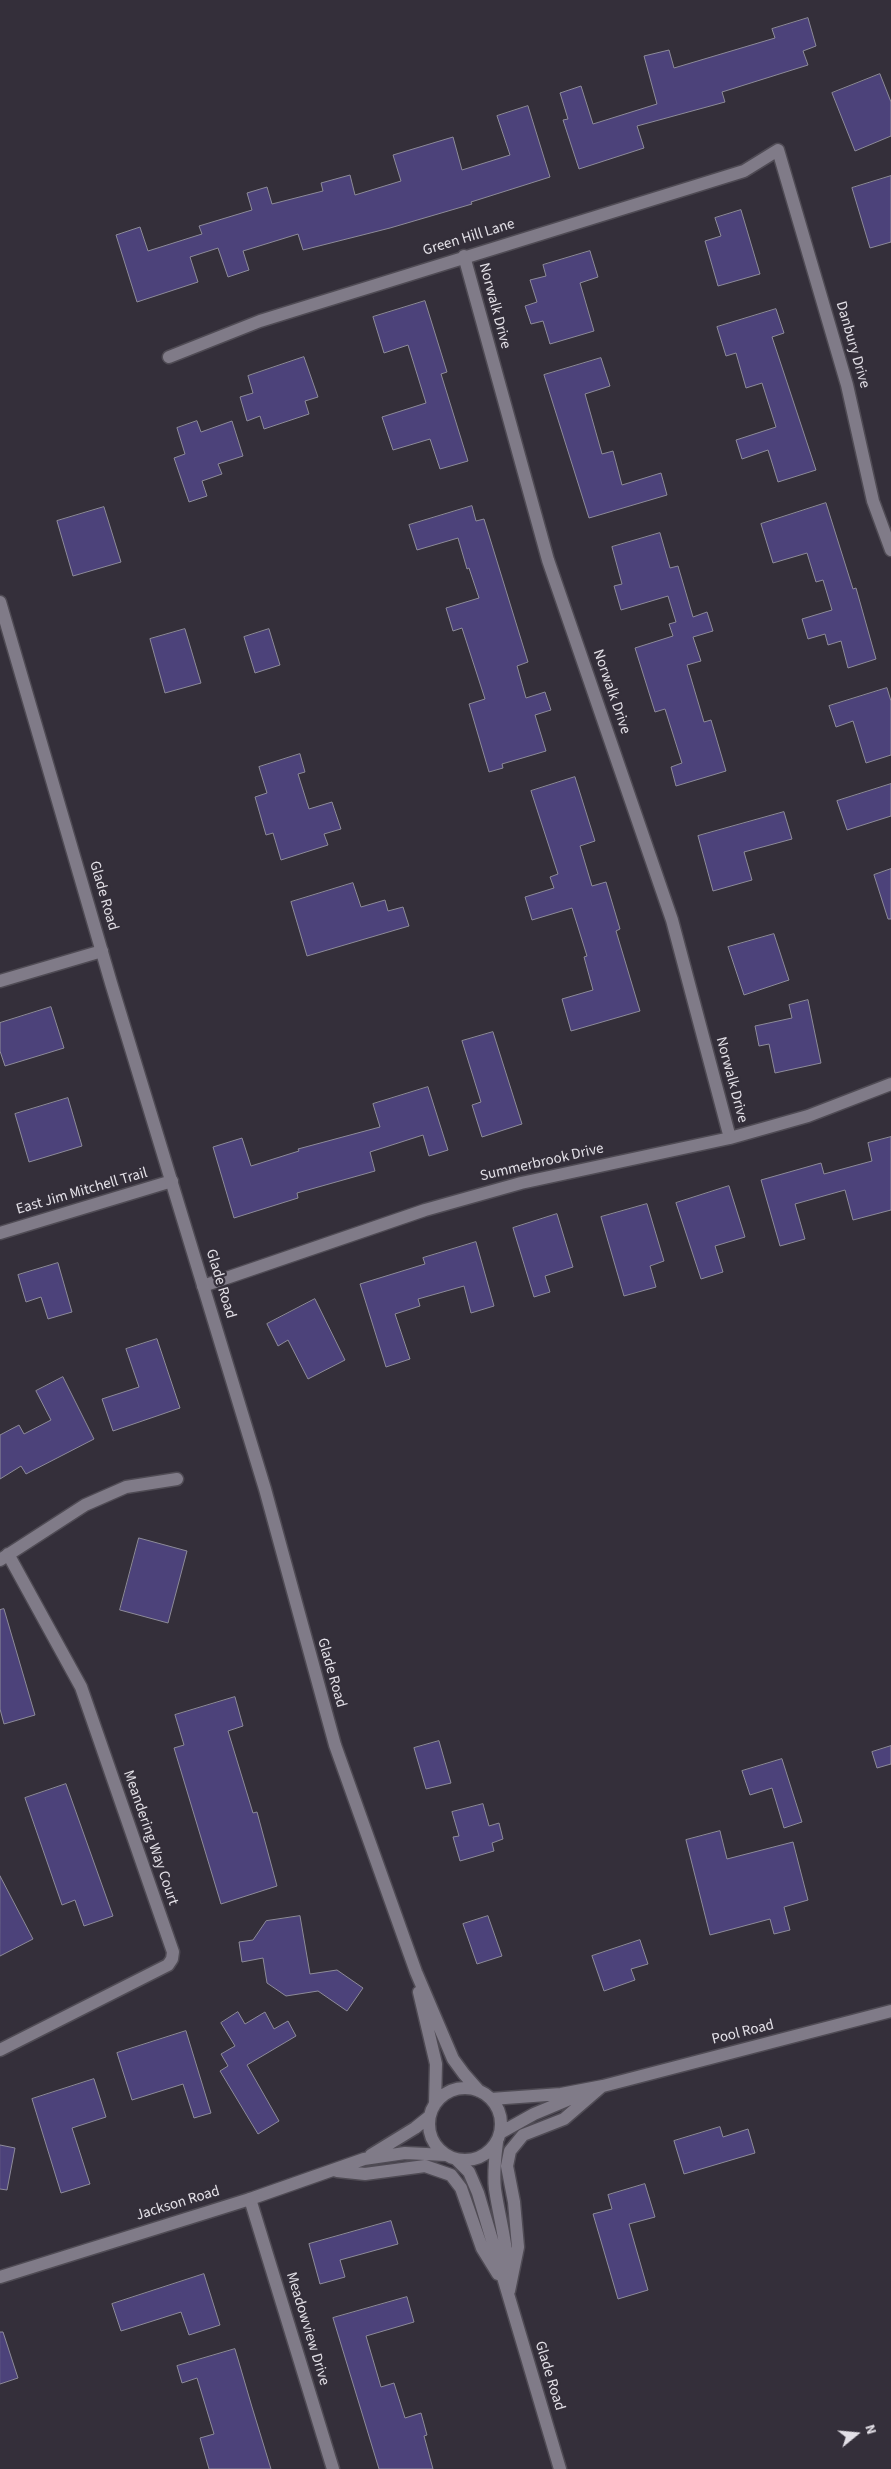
<!DOCTYPE html>
<style>
body{margin:0}
#map{position:relative;width:891px;height:2469px;overflow:hidden;background:#342f3a;font-family:"Source Sans 3",sans-serif}
canvas{display:block}
.north{position:absolute;left:831px;top:2409px;width:50px;height:50px;-webkit-text-stroke:4px #342f3a;paint-order:stroke;rotate:73deg;font-size:14px;font-weight:700;line-height:20px;text-align:center;color:#e3e0e7}
.north::after{content:'';display:block;margin:auto;width:18px;height:22px;background:#e3e0e7;clip-path:polygon(50% 0,100% 100%,50% 72%,0 100%)}
</style>
<div id="map">
<canvas width="891" height="2469"></canvas>
<div class="north">N</div>
</div>
<script>
const g = document.querySelector('canvas').getContext('2d');
g.lineJoin = 'round';
function paint(path, color) { g.fillStyle = color; g.fill(path, 'evenodd'); }
function trace(path, color, width, dash) { g.strokeStyle = color; g.lineWidth = width; g.lineCap = dash ? 'butt' : 'round'; g.setLineDash(dash || []); g.stroke(path); }
function write(font, color, halo, rows, align = 'center') {
  g.font = font + ' "Source Sans 3",sans-serif'; g.lineWidth = 4.5; g.setLineDash([]); g.textBaseline = 'middle'; g.strokeStyle = halo; g.fillStyle = color; for (const [text, x, y, turn = 0] of rows) {
    g.save(); g.translate(x, y); g.rotate((+turn || 0) * Math.PI / 180); g.textAlign = isNaN(turn) ? turn : align; if (halo) g.strokeText(text, 0, 0); g.fillText(text, 0, 0); g.restore();
  }
}
const building = new Path2D(`
 M 808,18 L 816,46 L 803,51 L 808,65 L 722,92 L 725,102 L 637,126 L 644,148 L 579,169 L 563,120 L 568,119 L 560,93 L 581,86 L 593,124 L 657,104 L 644,56 L 669,50 L 674,68 L 775,38 L 772,29 Z
 M 880,74 L 891,102 L 891,136 L 855,151 L 832,93 Z
 M 528,106 L 550,177 L 471,202 L 472,204 L 390,228 L 303,250 L 298,234 L 243,251 L 249,270 L 228,277 L 218,248 L 190,257 L 198,282 L 137,302 L 116,235 L 140,227 L 148,251 L 202,234 L 199,226 L 252,210 L 247,193 L 267,187 L 272,204 L 323,191 L 321,183 L 350,175 L 355,195 L 401,181 L 393,155 L 453,137 L 462,170 L 510,155 L 497,116 Z
 M 891,176 L 891,242 L 870,248 L 852,188 Z
 M 741,210 L 760,274 L 718,286 L 705,241 L 721,236 L 715,218 Z
 M 590,251 L 598,277 L 580,283 L 594,331 L 550,344 L 543,321 L 531,324 L 525,306 L 537,302 L 530,280 L 546,276 L 543,265 Z
 M 425,301 L 447,372 L 441,374 L 468,461 L 440,469 L 430,439 L 393,450 L 382,417 L 426,403 L 408,345 L 384,353 L 373,317 Z
 M 776,309 L 784,333 L 772,337 L 816,470 L 778,482 L 768,450 L 742,459 L 736,440 L 776,427 L 762,383 L 746,388 L 736,353 L 726,356 L 717,327 Z
 M 304,357 L 318,397 L 305,401 L 309,414 L 264,429 L 260,416 L 247,421 L 240,397 L 253,393 L 248,376 Z
 M 601,358 L 610,386 L 585,394 L 602,454 L 613,451 L 622,485 L 661,473 L 667,495 L 589,518 L 544,375 Z
 M 197,421 L 201,432 L 232,421 L 243,456 L 218,464 L 222,474 L 202,481 L 207,496 L 189,502 L 174,458 L 185,454 L 177,428 Z
 M 826,503 L 853,589 L 856,588 L 876,659 L 848,668 L 841,641 L 828,645 L 825,634 L 808,639 L 802,619 L 832,610 L 823,580 L 816,582 L 807,553 L 773,563 L 761,524 Z
 M 472,506 L 476,521 L 484,519 L 528,662 L 517,666 L 526,698 L 545,692 L 551,710 L 535,715 L 546,751 L 502,764 L 503,768 L 489,772 L 469,704 L 485,699 L 462,628 L 453,631 L 446,608 L 479,598 L 469,568 L 467,569 L 458,538 L 417,550 L 409,525 Z
 M 104,507 L 121,562 L 73,576 L 57,521 Z
 M 660,533 L 670,568 L 678,566 L 693,617 L 707,612 L 713,631 L 693,637 L 701,661 L 687,665 L 704,722 L 711,720 L 726,771 L 676,786 L 671,767 L 682,763 L 665,709 L 655,712 L 635,648 L 673,636 L 669,624 L 676,622 L 668,596 L 621,610 L 614,586 L 622,584 L 612,547 Z
 M 185,629 L 201,683 L 165,693 L 150,639 Z
 M 269,629 L 280,665 L 255,673 L 244,637 Z
 M 887,688 L 891,701 L 891,755 L 866,763 L 853,721 L 836,727 L 829,706 Z
 M 300,754 L 305,772 L 298,774 L 309,809 L 332,802 L 341,829 L 324,834 L 328,845 L 281,860 L 273,833 L 266,835 L 255,797 L 267,793 L 259,767 Z
 M 575,777 L 595,841 L 580,846 L 592,886 L 606,882 L 620,929 L 616,931 L 640,1011 L 571,1031 L 562,999 L 593,990 L 584,957 L 587,956 L 572,908 L 532,920 L 525,897 L 554,888 L 550,877 L 558,874 L 531,791 Z
 M 891,784 L 891,816 L 847,830 L 837,801 Z
 M 784,812 L 792,839 L 744,852 L 752,880 L 713,891 L 698,836 Z
 M 891,869 L 891,919 L 888,919 L 874,875 Z
 M 353,883 L 361,907 L 385,900 L 388,911 L 403,907 L 409,926 L 307,956 L 291,902 Z
 M 774,934 L 789,980 L 744,995 L 728,947 Z
 M 808,1000 L 821,1063 L 775,1073 L 769,1044 L 759,1046 L 755,1026 L 792,1018 L 789,1005 Z
 M 51,1007 L 64,1048 L 5,1066 L 0,1051 L 0,1023 Z
 M 493,1032 L 522,1124 L 482,1137 L 472,1105 L 481,1102 L 462,1041 Z
 M 428,1087 L 448,1150 L 429,1156 L 423,1135 L 370,1152 L 375,1171 L 297,1193 L 298,1198 L 234,1218 L 213,1147 L 242,1138 L 251,1166 L 299,1151 L 298,1149 L 380,1127 L 373,1104 Z
 M 68,1098 L 82,1146 L 29,1162 L 15,1114 Z
 M 891,1137 L 891,1210 L 853,1220 L 845,1190 L 795,1204 L 805,1239 L 780,1246 L 761,1180 L 821,1163 L 824,1174 L 872,1161 L 868,1143 Z
 M 729,1186 L 745,1237 L 715,1246 L 723,1272 L 701,1279 L 676,1203 Z
 M 647,1204 L 664,1261 L 650,1266 L 656,1287 L 624,1296 L 601,1217 Z
 M 557,1214 L 573,1267 L 545,1276 L 550,1292 L 534,1297 L 513,1228 Z
 M 476,1242 L 494,1306 L 471,1313 L 464,1286 L 418,1299 L 420,1306 L 395,1314 L 410,1359 L 386,1367 L 360,1284 L 425,1264 L 423,1258 Z
 M 58,1263 L 72,1312 L 48,1319 L 41,1297 L 26,1302 L 18,1275 Z
 M 315,1299 L 345,1360 L 308,1379 L 288,1340 L 278,1346 L 267,1324 Z
 M 157,1339 L 180,1408 L 113,1431 L 102,1399 L 139,1387 L 126,1349 Z
 M 63,1377 L 94,1439 L 26,1474 L 21,1466 L 0,1479 L 0,1435 L 19,1425 L 24,1434 L 51,1420 L 36,1391 Z
 M 139,1538 L 187,1551 L 168,1623 L 120,1610 Z
 M 4,1609 L 35,1715 L 4,1724 L 0,1709 L 0,1610 Z
 M 235,1697 L 243,1726 L 228,1731 L 253,1813 L 257,1812 L 277,1886 L 221,1904 L 174,1748 L 184,1745 L 175,1715 Z
 M 439,1741 L 451,1783 L 426,1789 L 414,1748 Z
 M 891,1746 L 891,1764 L 877,1768 L 872,1752 Z
 M 782,1759 L 802,1822 L 784,1828 L 772,1788 L 750,1795 L 742,1771 Z
 M 66,1784 L 113,1916 L 84,1926 L 75,1900 L 62,1905 L 25,1798 Z
 M 483,1804 L 489,1826 L 499,1823 L 503,1839 L 492,1843 L 494,1851 L 460,1861 L 453,1837 L 459,1836 L 452,1812 Z
 M 720,1831 L 727,1859 L 793,1842 L 808,1900 L 784,1907 L 790,1930 L 774,1934 L 770,1919 L 710,1935 L 686,1840 Z
 M 0,1876 L 33,1939 L 0,1956 Z
 M 300,1916 L 310,1974 L 337,1970 L 363,1988 L 347,2011 L 318,1991 L 286,1996 L 267,1983 L 263,1958 L 242,1962 L 239,1942 L 253,1940 L 266,1921 Z
 M 488,1916 L 502,1956 L 477,1964 L 463,1924 Z
 M 640,1940 L 648,1964 L 631,1969 L 635,1980 L 604,1991 L 592,1956 Z
 M 238,2012 L 245,2024 L 265,2012 L 274,2029 L 288,2021 L 296,2036 L 247,2065 L 279,2121 L 258,2134 L 220,2071 L 228,2066 L 221,2054 L 235,2046 L 221,2023 Z
 M 186,2031 L 211,2113 L 194,2118 L 183,2084 L 132,2100 L 117,2053 Z
 M 94,2079 L 106,2117 L 72,2128 L 90,2184 L 61,2193 L 32,2099 Z
 M 720,2127 L 723,2137 L 748,2129 L 755,2153 L 684,2174 L 674,2141 Z
 M 0,2145 L 15,2148 L 7,2190 L 0,2189 Z
 M 645,2184 L 655,2217 L 629,2224 L 648,2290 L 618,2299 L 593,2214 L 612,2209 L 608,2195 Z
 M 391,2221 L 398,2244 L 340,2260 L 345,2277 L 320,2284 L 309,2244 Z
 M 204,2274 L 220,2325 L 189,2335 L 181,2312 L 121,2331 L 112,2304 Z
 M 407,2297 L 414,2322 L 366,2336 L 381,2387 L 394,2383 L 405,2418 L 421,2413 L 427,2435 L 424,2436 L 433,2469 L 379,2469 L 333,2318 Z
 M 0,2332 L 3,2332 L 18,2378 L 0,2384 Z
 M 235,2349 L 252,2407 L 271,2469 L 209,2469 L 200,2438 L 214,2434 L 197,2378 L 182,2383 L 177,2366 Z`);
const street = new Path2D(`
 M 464,256 L 548,560 L 672,920 L 730,1138
 M 169,357 L 260,321 L 744,171 L 778,150 L 847,385 L 873,501 L 891,550
 M 0,981 L 102,951
 M 0,1233 L 172,1181
 M 203,1286 L 425,1210 L 521,1183 L 730,1138 L 808,1116 L 891,1084
 M 0,1560 L 85,1505 L 126,1487 L 177,1479
 M 0,2050 L 168,1965 L 172,1959 L 173,1952 L 81,1687 L 8,1554
 M 250,2199 L 333,2469`);
const secondary = new Path2D(`
 M 0,602 L 111,983 L 265,1489 L 335,1745 L 416,1972 L 453,2059 L 464,2074 L 479,2091
 M 419,1992 L 436,2064 L 435,2104
 M429 2124a36 36 0 1 1 72 0a36 36 0 1 1-72 0Z
 M 491,2099 L 561,2094 L 603,2086 L 891,2011
 M 500,2133 L 534,2114 L 577,2096
 M 497,2142 C 495,2158 493,2174 495,2189 C 499,2217 507,2243 508,2271
 M 371,2155 L 415,2128 L 430,2116
 M 456,2159 L 469,2172 L 478,2193 L 560,2469
 M 337,2171 L 365,2174 L 425,2166 L 451,2175 L 461,2188 L 482,2248 L 498,2274
 M 0,2277 L 250,2199 L 364,2159 L 405,2153 L 446,2155
 M 509,2291 L 518,2247 L 514,2202 L 507,2166 L 510,2151 L 523,2135 L 564,2119 L 601,2087`);
const streetNames = [
 ["Green Hill Lane",469,238,-17],
 ["Norwalk Drive",494,306,75],
 ["Danbury Drive",852,345,74],
 ["Norwalk Drive",611,692,71],
 ["Glade Road",103,896,74],
 ["Norwalk Drive",731,1080,75],
 ["Summerbrook Drive",542,1163,-13],
 ["East Jim Mitchell Trail",82,1192,-16],
 ["Glade Road",220,1284,73],
 ["Glade Road",331,1673,74],
 ["Meandering Way Court",150,1838,71],
 ["Pool Road",743,2033,-14],
 ["Jackson Road",178,2204,-17],
 ["Meadowview Drive",307,2329,73],
 ["Glade Road",549,2376,73]
];
paint(building, '#4c427a');
trace(building, '#8d8b99', 1);
trace(street, '#4f4b54', 15);
trace(secondary, '#4f4b54', 15);
trace(street, '#807b88', 12);
trace(secondary, '#807b88', 12);
write('15px', '#e3e0e7', '#342f3a', streetNames);
</script>
